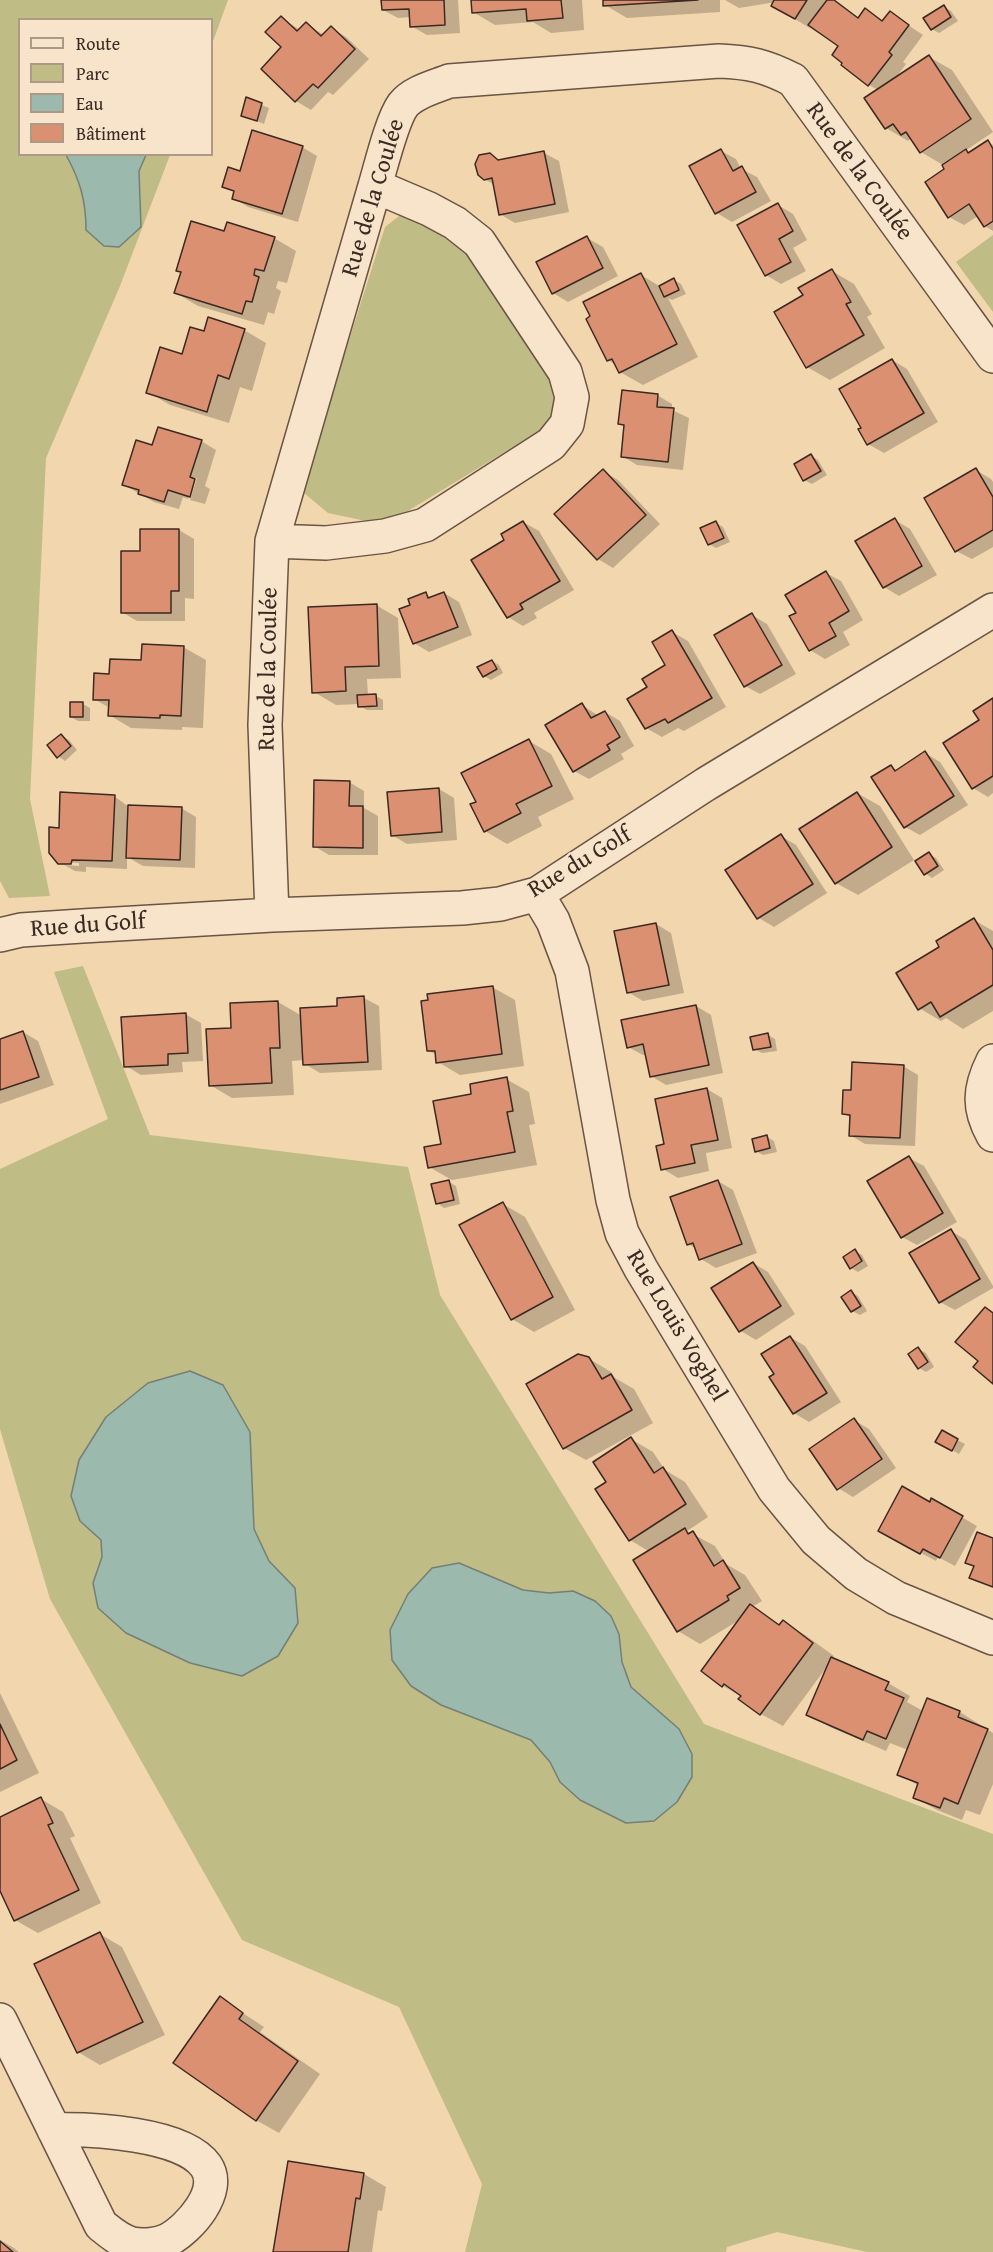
<!DOCTYPE html>
<meta charset="utf-8">
<style>
body{margin:0}
#map{position:relative;width:993px;height:2252px;overflow:hidden;background:#f2d6ad;font-family:"Gentium Book Plus",serif}
canvas{display:block}
.legend{position:absolute;left:18px;top:18px;width:195px;height:138px;box-sizing:border-box;background:#f7e4ca;border:2px solid #ac9987;margin:0;padding:8px 10px;list-style:none;font-size:18px;color:#3b2922}
.legend li{display:flex;align-items:center;gap:12px;height:30px}
.legend b{width:30px;border:2px solid #ac9987}
</style>
<div id="map">
<canvas width="993" height="2252"></canvas>
<ul class="legend">
<li><b style="height:8px;background:#f7e4ca"></b>Route</li>
<li><b style="height:16px;background:#bfbc86"></b>Parc</li>
<li><b style="height:16px;background:#9bb9ad"></b>Eau</li>
<li><b style="height:16px;background:#db9071"></b>Bâtiment</li>
</ul>
</div>
<script>
const g = document.querySelector('canvas').getContext('2d');
g.lineJoin = 'round';
function paint(path, color) { g.fillStyle = color; g.fill(path, 'evenodd'); }
function trace(path, color, width, dash) { g.strokeStyle = color; g.lineWidth = width; g.lineCap = dash ? 'butt' : 'round'; g.setLineDash(dash || []); g.stroke(path); }
function write(font, color, halo, rows, align = 'center') {
  g.font = font + ' "Gentium Book Plus",serif'; g.lineWidth = 4.5; g.setLineDash([]); g.textBaseline = 'middle'; g.strokeStyle = halo; g.fillStyle = color; for (const [text, x, y, turn = 0] of rows) {
    g.save(); g.translate(x, y); g.rotate((+turn || 0) * Math.PI / 180); g.textAlign = isNaN(turn) ? turn : align; if (halo) g.strokeText(text, 0, 0); g.fillText(text, 0, 0); g.restore();
  }
}
const green = new Path2D(`
 M 0,0 L 228,0 L 212,44 L 212,20 L 20,20 L 20,154 L 170,155 L 120,286 L 46,458 L 30,799 L 50,896 L 9,898 L 0,881 Z
 M 420,215 L 461,238 L 548,360 L 560,404 L 541,430 L 398,517 L 366,521 L 328,513 L 304,493 L 309,466 L 385,227 L 399,216 Z
 M 993,235 L 993,312 L 956,262 Z
 M 83,966 L 150,1135 L 408,1167 L 440,1295 L 704,1724 L 993,1834 L 993,2252 L 867,2252 L 777,2232 L 727,2247 L 726,2252 L 465,2252 L 482,2184 L 399,2007 L 242,1940 L 50,1599 L 0,1429 L 0,1169 L 108,1119 L 54,972 Z`);
const water = new Path2D(`
 M 66,155 L 146,155 L 139,171 L 141,227 L 119,247 L 104,246 L 86,230 C 86,201 80,180 66,155 Z
 M 190,1371 L 223,1385 L 250,1432 L 254,1529 L 269,1561 L 295,1588 L 298,1623 L 278,1656 L 242,1676 L 190,1663 L 126,1633 L 98,1608 L 93,1583 L 102,1557 L 101,1540 L 80,1521 L 71,1496 L 79,1460 L 106,1417 L 148,1383 Z
 M 459,1563 L 523,1590 L 549,1593 L 573,1591 L 595,1601 L 611,1616 L 619,1634 L 622,1662 L 631,1687 L 679,1729 L 692,1754 L 692,1777 L 677,1802 L 654,1821 L 626,1823 L 580,1800 L 560,1782 L 550,1762 L 531,1740 L 441,1705 L 411,1686 L 392,1660 L 390,1630 L 408,1594 L 432,1568 Z`);
const shadow = new Path2D(`
 M 382,0 L 458,0 L 460,33 L 427,35 L 411,26 L 411,17 L 398,18 L 383,10 Z
 M 472,0 L 582,0 L 584,30 L 551,33 L 533,22 L 495,25 L 473,12 Z
 M 604,0 L 720,0 L 720,12 L 627,18 L 605,5 Z
 M 725,0 L 833,0 L 859,18 L 865,10 L 884,21 L 890,13 L 923,35 L 903,62 L 906,64 L 895,79 L 929,57 L 952,70 L 993,132 L 965,151 L 970,154 L 988,142 L 993,145 L 993,231 L 985,226 L 978,216 L 964,225 L 949,217 L 946,169 L 943,165 L 921,152 L 914,141 L 910,139 L 908,141 L 886,128 L 878,90 L 869,85 L 840,46 L 773,6 L 776,2 L 739,8 Z
 M 944,7 L 951,11 L 958,21 L 939,33 L 932,29 Z
 M 281,18 L 300,30 L 306,24 L 324,35 L 331,28 L 346,37 L 369,59 L 333,95 L 328,92 L 311,110 L 296,101 L 263,69 L 283,47 Z
 M 247,99 L 269,108 L 264,124 L 242,115 Z
 M 302,147 L 317,156 L 298,222 L 248,207 L 233,198 L 235,192 L 224,186 L 241,172 Z
 M 721,151 L 736,159 L 741,169 L 757,177 L 771,201 L 732,222 L 717,213 Z
 M 544,153 L 559,161 L 569,212 L 515,223 L 500,214 L 495,185 L 484,179 L 490,155 L 500,161 Z
 M 778,205 L 793,214 L 807,240 L 793,248 L 806,271 L 781,284 L 766,275 Z
 M 225,233 L 274,238 L 296,251 L 287,283 L 278,281 L 276,288 L 281,291 L 274,314 L 268,312 L 264,325 L 198,306 L 176,293 Z
 M 587,238 L 603,247 L 618,276 L 568,302 L 553,293 Z
 M 832,271 L 854,284 L 872,314 L 867,317 L 885,348 L 830,380 L 807,367 L 805,296 Z
 M 641,275 L 661,287 L 674,280 L 681,284 L 686,294 L 672,300 L 668,298 L 698,357 L 643,385 L 620,372 L 616,365 L 608,360 Z
 M 244,330 L 266,343 L 252,391 L 240,387 L 229,423 L 170,405 L 148,392 L 205,333 Z
 M 892,360 L 907,369 L 938,422 L 884,453 L 868,444 L 863,428 Z
 M 657,395 L 672,404 L 672,410 L 689,418 L 683,470 L 637,465 L 622,456 L 625,426 L 620,423 Z
 M 201,441 L 216,450 L 205,486 L 210,489 L 205,504 L 190,500 L 197,478 L 194,478 L 188,499 L 183,497 L 179,509 L 154,502 L 124,485 L 153,447 Z
 M 811,456 L 818,460 L 827,475 L 812,484 L 804,480 Z
 M 976,470 L 991,479 L 993,482 L 993,547 L 972,559 L 956,551 Z
 M 603,471 L 618,480 L 660,524 L 613,568 L 598,559 Z
 M 895,520 L 910,529 L 937,575 L 899,596 L 884,587 L 857,541 Z
 M 523,522 L 539,531 L 574,590 L 534,613 L 537,618 L 523,626 L 508,617 L 506,540 Z
 M 715,522 L 723,527 L 730,542 L 716,548 L 709,544 Z
 M 179,530 L 194,539 L 194,599 L 185,598 L 185,621 L 137,621 L 122,612 L 142,552 Z
 M 826,573 L 841,581 L 863,620 L 843,632 L 850,645 L 825,659 L 810,650 L 798,613 Z
 M 444,593 L 459,602 L 472,635 L 429,652 L 414,643 L 412,606 L 426,594 L 432,598 Z
 M 376,605 L 398,618 L 401,678 L 367,679 L 368,696 L 376,696 L 383,700 L 383,710 L 367,710 L 360,706 L 359,704 L 336,705 L 314,692 Z
 M 752,615 L 767,624 L 796,674 L 760,694 L 745,686 Z
 M 672,632 L 688,641 L 726,707 L 684,731 L 678,728 L 662,737 L 646,728 L 629,699 L 649,688 L 667,666 Z
 M 183,647 L 206,660 L 203,728 L 182,727 L 182,730 L 131,728 L 109,715 L 110,708 L 94,699 L 111,676 Z
 M 492,661 L 499,665 L 503,673 L 491,680 L 484,676 Z
 M 993,700 L 993,793 L 988,797 L 973,788 Z
 M 72,703 L 83,704 L 90,708 L 90,721 L 78,721 L 71,717 Z
 M 582,705 L 599,716 L 605,712 L 620,721 L 634,746 L 621,754 L 624,759 L 589,779 L 574,771 Z
 M 61,735 L 69,740 L 77,750 L 65,761 L 58,756 Z
 M 529,741 L 551,754 L 574,799 L 538,817 L 542,826 L 507,844 L 485,831 Z
 M 925,753 L 940,762 L 968,805 L 920,835 L 905,827 L 891,767 L 898,771 Z
 M 349,782 L 364,791 L 364,808 L 378,816 L 378,855 L 329,855 L 314,846 Z
 M 439,789 L 454,798 L 457,840 L 407,844 L 392,835 Z
 M 857,793 L 880,806 L 914,860 L 858,895 L 836,883 Z
 M 114,796 L 129,807 L 181,808 L 196,817 L 195,868 L 143,866 L 127,857 L 127,869 L 86,867 L 86,872 L 75,871 L 59,862 L 60,829 ZM 65,862 L 79,863 L 79,866 L 65,865 Z
 M 781,836 L 796,845 L 827,893 L 774,927 L 759,918 L 727,870 Z
 M 929,854 L 936,858 L 944,870 L 932,878 L 925,873 Z
 M 974,920 L 993,931 L 993,1011 L 963,1029 L 946,1018 L 941,1021 L 919,1008 L 941,948 Z
 M 656,924 L 671,933 L 684,993 L 643,1001 L 628,992 Z
 M 492,987 L 515,1000 L 524,1066 L 460,1075 L 438,1062 L 437,1055 L 429,1051 Z
 M 364,998 L 379,1006 L 382,1070 L 320,1073 L 305,1064 L 304,1060 L 292,1061 L 294,1095 L 232,1098 L 210,1085 L 233,1029 L 278,1002 L 302,1016 L 339,1008 Z
 M 696,1006 L 711,1015 L 723,1073 L 666,1085 L 651,1076 L 647,1055 L 643,1055 L 628,1047 Z
 M 185,1014 L 201,1023 L 203,1061 L 182,1062 L 183,1072 L 141,1075 L 126,1066 Z
 M 23,1032 L 38,1041 L 54,1085 L 0,1104 L 0,1040 Z
 M 768,1035 L 775,1039 L 777,1051 L 762,1053 L 754,1049 Z
 M 903,1066 L 918,1075 L 915,1146 L 865,1144 L 850,1135 L 851,1118 L 843,1113 L 852,1092 Z
 M 506,1079 L 529,1092 L 535,1124 L 529,1125 L 537,1165 L 452,1180 L 429,1167 L 473,1095 Z
 M 707,1089 L 722,1098 L 732,1148 L 706,1153 L 709,1171 L 678,1178 L 663,1169 Z
 M 767,1137 L 774,1141 L 777,1152 L 763,1155 L 756,1151 Z
 M 909,1158 L 924,1166 L 957,1222 L 917,1245 L 902,1237 Z
 M 718,1181 L 733,1190 L 757,1253 L 716,1268 L 701,1259 L 697,1249 L 688,1244 Z
 M 449,1182 L 456,1186 L 460,1204 L 444,1208 L 437,1203 Z
 M 503,1204 L 525,1217 L 575,1310 L 534,1332 L 512,1319 Z
 M 951,1231 L 966,1240 L 993,1286 L 993,1288 L 955,1310 L 940,1302 Z
 M 855,1251 L 862,1255 L 868,1266 L 858,1272 L 851,1268 Z
 M 753,1263 L 768,1272 L 795,1314 L 756,1340 L 741,1331 Z
 M 851,1292 L 858,1296 L 867,1311 L 860,1315 L 852,1311 L 843,1297 Z
 M 790,1337 L 805,1346 L 841,1402 L 809,1422 L 794,1413 L 776,1374 Z
 M 918,1349 L 926,1353 L 934,1367 L 926,1372 L 919,1368 Z
 M 588,1358 L 611,1372 L 615,1378 L 634,1389 L 653,1423 L 586,1460 L 564,1448 Z
 M 854,1420 L 869,1429 L 896,1468 L 853,1497 L 838,1488 Z
 M 942,1432 L 965,1444 L 959,1454 L 937,1441 Z
 M 631,1439 L 653,1452 L 665,1470 L 685,1482 L 708,1517 L 687,1531 L 715,1546 L 726,1564 L 745,1575 L 762,1601 L 752,1607 L 781,1625 L 783,1622 L 805,1635 L 834,1656 L 832,1659 L 888,1683 L 910,1696 L 907,1702 L 923,1711 L 928,1700 L 960,1712 L 993,1733 L 993,1784 L 980,1815 L 966,1810 L 962,1820 L 937,1810 L 914,1797 L 919,1786 L 899,1774 L 908,1750 L 890,1743 L 886,1751 L 830,1727 L 807,1714 L 826,1668 L 783,1726 L 761,1714 L 742,1697 L 723,1686 L 741,1619 L 700,1644 L 678,1631 L 650,1552 L 630,1540 L 609,1483 Z
 M 932,1500 L 977,1526 L 955,1566 L 938,1557 L 936,1561 L 895,1539 Z
 M 0,1693 L 39,1773 L 0,1792 Z
 M 41,1799 L 63,1812 L 75,1836 L 70,1838 L 101,1903 L 38,1933 L 15,1920 L 0,1888 L 0,1819 Z
 M 100,1934 L 122,1947 L 165,2035 L 100,2065 L 78,2052 Z
 M 220,1998 L 264,2027 L 260,2032 L 320,2074 L 279,2133 L 256,2120 Z
 M 364,2174 L 386,2187 L 382,2211 L 378,2210 L 372,2252 L 275,2252 Z
 M 0,2240 L 14,2248 L 19,2252 L 0,2252 Z`);
const building = new Path2D(`
 M 381,0 L 444,0 L 445,25 L 410,27 L 409,9 L 382,10 Z
 M 471,0 L 561,0 L 563,18 L 527,21 L 526,9 L 472,13 Z
 M 603,0 L 698,0 L 603,6 Z
 M 774,0 L 807,0 L 795,19 L 771,6 Z
 M 827,0 L 834,0 L 858,18 L 865,8 L 882,21 L 890,11 L 909,25 L 889,52 L 892,55 L 868,86 L 841,65 L 842,63 L 832,55 L 838,46 L 808,25 Z
 M 944,5 L 951,17 L 931,30 L 923,18 Z
 M 281,16 L 297,31 L 306,22 L 321,36 L 331,26 L 355,49 L 318,88 L 313,84 L 295,102 L 261,69 L 281,47 L 265,32 Z
 M 929,55 L 971,119 L 920,153 L 906,132 L 901,135 L 893,124 L 885,129 L 864,98 Z
 M 246,97 L 262,103 L 257,121 L 241,116 Z
 M 252,130 L 303,146 L 282,214 L 232,199 L 234,191 L 222,187 L 228,167 L 240,171 Z
 M 988,140 L 993,149 L 993,221 L 984,227 L 969,204 L 948,218 L 925,182 L 944,169 L 942,165 L 966,149 L 968,153 Z
 M 721,149 L 733,171 L 742,166 L 756,192 L 715,214 L 689,166 Z
 M 544,151 L 555,204 L 499,215 L 492,178 L 484,180 L 478,175 L 475,164 L 479,155 L 490,153 L 498,160 Z
 M 778,203 L 793,231 L 779,239 L 791,262 L 765,276 L 737,225 Z
 M 191,221 L 224,231 L 227,222 L 275,237 L 264,271 L 255,269 L 254,275 L 259,277 L 252,302 L 246,301 L 242,314 L 174,293 L 181,272 L 176,271 Z
 M 587,236 L 603,268 L 552,294 L 536,262 Z
 M 832,269 L 851,302 L 846,304 L 864,335 L 806,368 L 774,312 L 803,295 L 798,288 Z
 M 641,273 L 677,344 L 619,373 L 612,359 L 607,361 L 586,319 L 590,316 L 583,302 Z
 M 674,278 L 679,290 L 664,297 L 659,286 Z
 M 208,317 L 245,329 L 229,379 L 218,375 L 207,412 L 146,393 L 160,347 L 182,354 L 190,327 L 204,331 Z
 M 892,359 L 924,413 L 867,445 L 858,429 L 861,428 L 839,389 Z
 M 622,390 L 658,394 L 657,407 L 674,408 L 668,462 L 621,457 L 624,425 L 618,424 Z
 M 158,427 L 202,440 L 190,477 L 195,479 L 190,497 L 168,490 L 164,502 L 138,494 L 139,490 L 122,485 L 136,440 L 152,445 Z
 M 811,454 L 821,471 L 803,481 L 794,464 Z
 M 976,468 L 993,497 L 993,530 L 955,552 L 924,498 Z
 M 603,469 L 646,515 L 597,560 L 554,514 Z
 M 895,518 L 922,566 L 883,588 L 855,541 Z
 M 523,521 L 560,581 L 520,604 L 523,609 L 507,618 L 471,560 L 504,540 L 501,534 Z
 M 716,521 L 724,538 L 708,545 L 700,528 Z
 M 140,529 L 179,529 L 179,591 L 171,591 L 171,613 L 121,613 L 121,551 L 140,551 Z
 M 826,571 L 849,611 L 829,623 L 836,636 L 809,651 L 789,616 L 796,613 L 785,595 Z
 M 426,592 L 428,598 L 444,592 L 458,627 L 413,644 L 399,609 L 410,605 L 408,599 Z
 M 377,604 L 379,666 L 345,667 L 346,691 L 312,693 L 308,607 Z
 M 752,613 L 782,665 L 744,687 L 714,635 Z
 M 672,630 L 712,698 L 668,723 L 665,719 L 645,729 L 627,699 L 647,687 L 642,679 L 665,665 L 652,642 Z
 M 142,644 L 184,646 L 181,716 L 160,715 L 160,718 L 108,716 L 109,700 L 93,700 L 94,673 L 109,674 L 110,659 L 141,660 Z
 M 492,660 L 497,669 L 483,677 L 477,667 Z
 M 376,694 L 377,706 L 358,707 L 357,695 Z
 M 993,698 L 993,776 L 972,789 L 943,743 L 979,720 L 973,711 Z
 M 70,702 L 83,702 L 83,717 L 70,717 Z
 M 582,703 L 591,718 L 605,711 L 620,737 L 607,745 L 610,750 L 573,772 L 545,725 Z
 M 61,734 L 71,746 L 57,758 L 47,745 Z
 M 529,739 L 552,786 L 516,804 L 521,813 L 484,832 L 470,804 L 476,802 L 461,773 Z
 M 925,751 L 954,796 L 904,828 L 871,777 L 891,765 L 895,771 Z
 M 314,780 L 350,781 L 349,806 L 363,806 L 363,848 L 313,847 Z
 M 439,788 L 442,832 L 391,836 L 387,792 Z
 M 60,792 L 115,795 L 112,861 L 72,860 L 71,864 L 58,864 L 49,853 L 49,827 L 59,828 Z
 M 857,792 L 892,847 L 835,884 L 799,829 Z
 M 128,805 L 182,807 L 180,860 L 126,858 Z
 M 781,834 L 813,884 L 757,919 L 725,870 Z
 M 929,852 L 938,866 L 924,875 L 915,861 Z
 M 974,918 L 993,950 L 993,985 L 940,1017 L 931,1002 L 918,1010 L 896,973 L 939,947 L 936,941 Z
 M 656,923 L 669,985 L 627,993 L 614,931 Z
 M 493,986 L 502,1054 L 436,1063 L 435,1051 L 427,1051 L 421,1001 L 428,1000 L 427,994 Z
 M 364,996 L 368,1062 L 303,1065 L 300,1008 L 337,1006 L 337,998 Z
 M 278,1001 L 280,1048 L 270,1048 L 272,1083 L 209,1086 L 206,1029 L 231,1028 L 230,1003 Z
 M 696,1005 L 709,1065 L 650,1077 L 643,1044 L 627,1048 L 621,1020 Z
 M 186,1013 L 188,1053 L 168,1054 L 168,1065 L 124,1067 L 121,1017 Z
 M 23,1031 L 39,1077 L 0,1090 L 0,1039 Z
 M 768,1033 L 771,1047 L 753,1050 L 750,1037 Z
 M 852,1062 L 904,1065 L 900,1138 L 849,1136 L 850,1115 L 842,1114 L 843,1090 L 851,1090 Z
 M 507,1077 L 513,1111 L 507,1112 L 515,1152 L 428,1168 L 424,1147 L 441,1144 L 433,1101 L 471,1094 L 470,1084 Z
 M 707,1088 L 718,1140 L 691,1145 L 695,1163 L 661,1170 L 656,1146 L 664,1144 L 655,1099 Z
 M 767,1135 L 770,1148 L 755,1152 L 752,1139 Z
 M 909,1156 L 943,1213 L 901,1238 L 867,1181 Z
 M 449,1180 L 454,1200 L 436,1204 L 431,1184 Z
 M 718,1180 L 742,1244 L 699,1260 L 693,1243 L 687,1245 L 670,1197 Z
 M 503,1202 L 553,1297 L 511,1320 L 459,1225 Z
 M 951,1229 L 980,1279 L 939,1303 L 909,1253 Z
 M 855,1249 L 862,1261 L 850,1269 L 843,1257 Z
 M 753,1262 L 781,1306 L 739,1332 L 711,1288 Z
 M 851,1290 L 861,1306 L 851,1312 L 841,1297 Z
 M 985,1307 L 993,1313 L 993,1384 L 973,1367 L 978,1361 L 955,1342 Z
 M 790,1336 L 827,1393 L 793,1414 L 769,1377 L 774,1374 L 761,1354 Z
 M 918,1347 L 928,1362 L 918,1369 L 908,1354 Z
 M 578,1354 L 589,1357 L 602,1379 L 611,1374 L 632,1410 L 563,1449 L 526,1384 Z
 M 854,1418 L 882,1459 L 837,1490 L 809,1449 Z
 M 942,1430 L 958,1439 L 952,1451 L 935,1442 Z
 M 631,1437 L 654,1473 L 663,1467 L 686,1504 L 629,1541 L 595,1489 L 606,1482 L 593,1462 Z
 M 902,1486 L 930,1502 L 931,1498 L 963,1516 L 940,1558 L 923,1549 L 920,1554 L 878,1531 Z
 M 685,1528 L 688,1534 L 693,1531 L 714,1566 L 723,1560 L 740,1588 L 727,1596 L 729,1600 L 677,1632 L 633,1560 Z
 M 977,1532 L 993,1538 L 993,1587 L 969,1578 L 974,1566 L 965,1563 Z
 M 750,1604 L 779,1625 L 783,1620 L 813,1643 L 760,1715 L 738,1699 L 741,1696 L 724,1684 L 722,1687 L 701,1671 Z
 M 831,1657 L 889,1682 L 885,1690 L 904,1698 L 886,1739 L 867,1731 L 863,1740 L 806,1715 Z
 M 927,1698 L 960,1711 L 958,1717 L 988,1729 L 958,1804 L 944,1798 L 940,1808 L 913,1798 L 918,1783 L 897,1775 Z
 M 0,1724 L 17,1760 L 0,1769 Z
 M 41,1797 L 53,1823 L 48,1825 L 79,1890 L 14,1921 L 0,1891 L 0,1817 Z
 M 100,1932 L 143,2022 L 77,2053 L 34,1964 Z
 M 220,1996 L 243,2013 L 239,2019 L 298,2061 L 256,2121 L 173,2063 Z
 M 288,2161 L 364,2173 L 360,2199 L 356,2198 L 348,2252 L 273,2252 Z
 M 0,2241 L 13,2252 L 0,2252 Z`);
const minor = new Path2D(`
 M 272,541 L 326,543 L 385,536 L 425,525 L 551,444 L 567,424 L 572,397 L 565,372 L 479,242 L 455,223 L 429,209 L 375,186
 M 537,894 L 553,921 L 572,971 L 613,1200 L 622,1233 L 641,1269 L 774,1489 L 816,1540 L 856,1574 L 896,1598 L 993,1638
 M 272,915 L 265,725 L 272,541 L 375,186 C 381,166 392,120 403,105 C 413,92 434,87 449,81 L 719,61 C 749,62 766,66 793,80 L 993,356
 M 0,935 L 21,930 L 82,926 L 272,915 L 462,908 L 500,904 L 537,894 L 706,784 L 993,610
 M 993,1061 C 979,1089 978,1108 993,1135
 M 0,2020 L 101,2225 C 111,2233 120,2241 132,2244 C 143,2246 158,2245 168,2240 C 189,2229 223,2191 206,2166 C 183,2133 91,2129 54,2130`);
const streetNames = [
 ["Rue de la Coulée",859,172,54],
 ["Rue de la Coulée",374,198,-73],
 ["Rue de la Coulée",269,669,-89],
 ["Rue du Golf",580,863,-31],
 ["Rue du Golf",88,926,-4],
 ["Rue Louis Voghel",676,1326,59]
];
paint(green, '#bfbc86');
paint(water, '#9bb9ad');
trace(water, '#757f75', 1.5);
paint(shadow, '#0003');
paint(building, '#db9071');
trace(building, '#3b2922', 1.5);
trace(minor, '#695445', 36);
trace(minor, '#f7e4ca', 33);
write('24px', '#3b2922', '#f7e4ca', streetNames);
</script>
